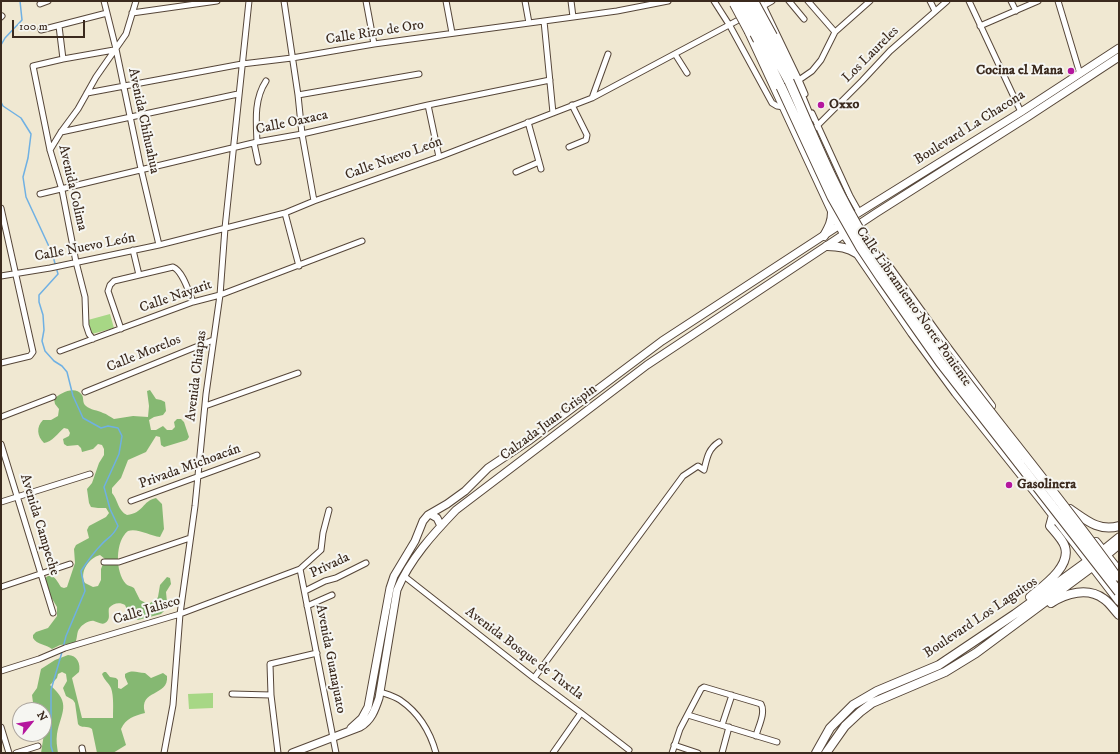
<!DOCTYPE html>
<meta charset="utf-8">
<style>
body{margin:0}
#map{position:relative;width:1120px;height:754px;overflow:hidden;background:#f0e8d2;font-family:"IM FELL DW Pica",serif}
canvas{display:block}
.frame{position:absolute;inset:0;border:2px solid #3b2a1e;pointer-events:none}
.north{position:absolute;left:12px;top:702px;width:40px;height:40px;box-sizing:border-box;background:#f6f6f2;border:1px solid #aba49d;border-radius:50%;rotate:60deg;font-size:11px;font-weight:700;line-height:16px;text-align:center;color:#3b2a1e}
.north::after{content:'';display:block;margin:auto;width:14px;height:18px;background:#b5179e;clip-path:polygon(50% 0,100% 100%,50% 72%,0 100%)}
.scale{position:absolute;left:12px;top:20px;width:73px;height:18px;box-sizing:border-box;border:2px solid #3b2a1e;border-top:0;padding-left:5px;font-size:12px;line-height:14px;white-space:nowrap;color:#3b2a1e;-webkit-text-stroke:3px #f6f6f2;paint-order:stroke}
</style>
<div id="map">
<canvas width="1120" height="754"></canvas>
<div class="frame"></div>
<div class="north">N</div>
<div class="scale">100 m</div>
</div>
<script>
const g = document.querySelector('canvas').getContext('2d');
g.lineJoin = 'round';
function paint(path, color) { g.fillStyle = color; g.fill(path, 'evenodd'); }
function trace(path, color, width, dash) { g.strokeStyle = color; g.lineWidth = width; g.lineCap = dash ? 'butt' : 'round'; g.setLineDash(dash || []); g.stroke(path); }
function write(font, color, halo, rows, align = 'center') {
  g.font = font + ' "IM FELL DW Pica",serif'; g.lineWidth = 4; g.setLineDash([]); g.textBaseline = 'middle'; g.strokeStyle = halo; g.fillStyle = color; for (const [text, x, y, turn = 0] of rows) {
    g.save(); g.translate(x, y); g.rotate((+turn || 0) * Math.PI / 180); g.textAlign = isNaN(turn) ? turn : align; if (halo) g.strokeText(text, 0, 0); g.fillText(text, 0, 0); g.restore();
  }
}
const green = new Path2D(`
 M 110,314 L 114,328 L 92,334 L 88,320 Z
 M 213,693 L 213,708 L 189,709 L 188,694 Z`);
const forest = new Path2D(`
 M 150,390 L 156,399 L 161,400 L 165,402 L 166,411 L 163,415 L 154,417 L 149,420 L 151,430 L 156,430 L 163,426 L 167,430 L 172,430 L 175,427 L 174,422 L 177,419 L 181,419 L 184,422 L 189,437 L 187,440 L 164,447 L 161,445 L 160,437 L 156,436 L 146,452 L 128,460 L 121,478 L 112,488 L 112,493 C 118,500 118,511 127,515 C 144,513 142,501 156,498 L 162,504 L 164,529 L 160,537 C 150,536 138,528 128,531 C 115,541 115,572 126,584 C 128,586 131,586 134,588 L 140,600 L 146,603 L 150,603 L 156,600 L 158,597 L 160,585 L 167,577 L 170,578 L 171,584 L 166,592 L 167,602 L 164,611 L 161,614 L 138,620 L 130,616 L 125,605 C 120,602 113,603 109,608 C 108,612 110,617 108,620 C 104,627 98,622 94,621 C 89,620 82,625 80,628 C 76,632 78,638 75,643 L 60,645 L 52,649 C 46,644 37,645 33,638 L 33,635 L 36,632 L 48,628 L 57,616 L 57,607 L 51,597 L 45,578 L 48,576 C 55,575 57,581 61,587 L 64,588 L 67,587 L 75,563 L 74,549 L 76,545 L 89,538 L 87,530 L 89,526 L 106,517 L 109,513 L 106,508 L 98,508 L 91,507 L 89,503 L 87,489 L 92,483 L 99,463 L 104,455 L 104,449 L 102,445 L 98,444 L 93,449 L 82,452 L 81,448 L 78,445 L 67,446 L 64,444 L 63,439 L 69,436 L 70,433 L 68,429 L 64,428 C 58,433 52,442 44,443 C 37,436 36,427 43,420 L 51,420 L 58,416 L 59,409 L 55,404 L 54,399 C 60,393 75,385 82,395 C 84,398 82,403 86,406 C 90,410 98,410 103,413 C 107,414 110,417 114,419 L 133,416 L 148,417 L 149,406 L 147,391 ZM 100,555 L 105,559 L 101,569 L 101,580 L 98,586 L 93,587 L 85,583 C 79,572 89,558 100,555 Z
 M 68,655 C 77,655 81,664 79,672 L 72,678 L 82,718 L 113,718 C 113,710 114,696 111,688 C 109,683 104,680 102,674 L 104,672 L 106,672 L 110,677 L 116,678 L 118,680 L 118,688 L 121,689 L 128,684 L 125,677 L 125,674 C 133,669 137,673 145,673 L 151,678 L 163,673 L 167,676 C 169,697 138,689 145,713 C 134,716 126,718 121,729 L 126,745 L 113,753 L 97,753 L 92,729 C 87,725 81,729 78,724 L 75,703 L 73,700 L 66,696 L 63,688 L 67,681 L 66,674 L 62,672 L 58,674 L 57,678 L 50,685 C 72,704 61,712 57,734 C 56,741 57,746 58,753 L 41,753 L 46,721 L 44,718 L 44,710 L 34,710 L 32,695 L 37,688 L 41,669 L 55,660 Z`);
const stream = new Path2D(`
 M 1,45 L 5,38 L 22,20 L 20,1
 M 1,102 L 3,106 L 21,118 L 31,134 L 28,158 L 23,177 L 26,197 L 52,253 L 58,274 L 39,295 L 39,302 L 43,315 L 44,330 L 42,341 L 45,351 L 54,361 L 62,366 L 67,372 L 73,396 L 83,418 L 101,428 L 108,426 L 118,428 L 122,436 L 119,454 L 104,487 L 110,509 L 118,526 C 112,538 109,536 101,545 C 93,553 87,562 81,571 L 85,591 L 66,636 L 63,648
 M 53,753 L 51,746 L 51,690 L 62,652`);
const street = new Path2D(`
 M 104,1 L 116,49 L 141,169 L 159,245
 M 284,1 L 298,95 L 302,134 L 314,201
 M 366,1 L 374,44
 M 446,1 L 452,33
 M 525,1 L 529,23
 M 571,1 L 573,17
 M 714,1 L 730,26 L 772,103 L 777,106 L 784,107
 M 761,1 L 799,80 L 805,94
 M 789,1 L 804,19
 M 808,1 L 835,32
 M 930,1 L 935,11
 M 969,1 L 1021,112
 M 1011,1 L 1016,11
 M 1058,1 L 1080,74
 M 40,4 L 48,1
 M 756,10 L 772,1
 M 132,13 L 217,1
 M 1,17 L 2,16
 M 544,21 L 553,113
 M 59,26 L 63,59
 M 980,26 L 1038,1
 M 41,30 L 107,13
 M 675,54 L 687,73
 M 799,80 L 812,71 L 821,60 L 835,32 L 870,1
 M 87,93 L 242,64 L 292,58 L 374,44 L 544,21 L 617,11 L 668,1
 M 298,95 L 419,74
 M 592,98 L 608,54
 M 428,105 L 439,157
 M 812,113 L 850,196 L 859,212
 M 528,122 L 541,169
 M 815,128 L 862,81 L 890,51 L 947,1
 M 61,132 L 238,94
 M 257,142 C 256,121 254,99 266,81
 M 254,143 L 258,162
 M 569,147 L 586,140 L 587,135 L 572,105
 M 50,150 L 61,132 L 78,109 L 96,77 L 126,34 L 136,1
 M 516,172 L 539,162
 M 40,194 L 257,142 L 302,134 L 428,105 L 550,80
 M 1,208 L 33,352 L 30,356 L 1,363
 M 285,213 L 299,266
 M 133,250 L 139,275
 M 1,276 L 50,268 L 159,245 L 285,213 L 314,201 L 439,157 L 592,98 L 744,17
 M 121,329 L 108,291 L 110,285 L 114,281 L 173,267 C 183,271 189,293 193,302
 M 93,339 L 89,334 L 86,325 L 85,297 L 76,262 L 62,190 L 50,150 L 33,66 L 63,59 L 114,50
 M 60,351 L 193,302 L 220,295 L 362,241
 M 85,392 L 213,340
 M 205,406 L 298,373
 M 1,417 L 53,397
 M 1,444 L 53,613
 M 131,501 L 257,455
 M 1,502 L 90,474
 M 104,562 L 119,562 L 190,538
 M 300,569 L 336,753
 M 404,576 L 534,678 L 581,713 L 629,750
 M 1,587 L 70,564
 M 305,591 L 325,581 L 336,578 L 366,563
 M 307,606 L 332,595
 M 1,671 L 39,659 L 65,648 L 180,614 L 300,569 L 321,550 L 323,533 L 329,510
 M 534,678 L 683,476 L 698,466 L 704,470 C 707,458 708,449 719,442
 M 380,692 C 386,694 394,696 400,700 C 419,713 430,731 436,753
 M 232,694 L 271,695
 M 688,715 L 777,742
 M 722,725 L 732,695
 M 1,727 L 9,753
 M 674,745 L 698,753
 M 82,748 L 83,753
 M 16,753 L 38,746
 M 164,753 L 173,705 L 180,614 L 195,506 L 206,394 L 220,295 L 225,228 L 249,1
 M 278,753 L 271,695 L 270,664 L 317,653
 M 553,753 L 581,713
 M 672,753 L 680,729 L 701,689 L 704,687 L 761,704 C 766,713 758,727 756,736
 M 722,753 L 729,727`);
const secondary = new Path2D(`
 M 430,514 L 437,518 L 441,526
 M 1103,550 L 1119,537
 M 1107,555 L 1119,545
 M 351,728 L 362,718 L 368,707 L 390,588 L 394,576 L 415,541 L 423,521 L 428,515 L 447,504 L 465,491 L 488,468 L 530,440 L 662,341 L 855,215 L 1021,112 L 1119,48
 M 292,753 L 360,727 C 371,721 375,710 379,698 L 397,590 C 410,559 433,534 456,510 L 647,365 L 876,213 L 1029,116 L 1119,57`);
const primary = new Path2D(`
 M 749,32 L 832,211 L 844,234 L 912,333 L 956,393 L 1043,502 L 1119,601
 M 773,36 L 799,91 L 810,118
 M 824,236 C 829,227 832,222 832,212
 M 827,246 C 838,246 847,247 856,253
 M 885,262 L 942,341 L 991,406
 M 1070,509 C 1086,520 1099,532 1119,526
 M 1096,542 L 1119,571
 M 1030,597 C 1043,586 1071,567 1065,547 C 1063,540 1055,532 1050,526 L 1053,515
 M 1051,603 C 1066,593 1088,587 1104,599 C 1110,603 1114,610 1119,615
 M 816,753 L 830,728 L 853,705 L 877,691 L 939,665 L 1015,614 L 1092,558
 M 826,753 L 845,726 L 860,712 L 872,703 L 945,672 L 976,653 L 1096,564`);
const highway = new Path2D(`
 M 766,39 L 789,81
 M 758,40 L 781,87`);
const primaryBridge = new Path2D(`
 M 754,1 L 773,36
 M 734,4 L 749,32`);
const highwayBridge = new Path2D(`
 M 738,1 L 758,40
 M 747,1 L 766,39
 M 789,81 C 813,135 834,189 865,239 C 877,259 891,278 904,297 C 971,393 1048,481 1116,576
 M 781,87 L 832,197 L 861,248 L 881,278 L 940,362 L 1119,592`);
const markers = [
 [1071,71,4,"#b5179e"],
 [821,105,4,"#b5179e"],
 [1009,485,4,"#b5179e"]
];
const streetNames = [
 ["Calle Rizo de Oro",375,33,-9],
 ["Los Laureles",871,55,-45],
 ["Avenida Chihuahua",143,121,78],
 ["Calle Oaxaca",292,123,-12],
 ["Boulevard La Chacona",970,128,-32],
 ["Calle Nuevo León",394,159,-20],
 ["Avenida Colima",72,188,77],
 ["Calle Nuevo León",85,248,-11],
 ["Calle Nayarit",176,297,-19],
 ["Calle Libramiento Norte Poniente",913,307,55],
 ["Calle Morelos",144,354,-22],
 ["Avenida Chiapas",197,376,-83],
 ["Calzada Juan Crispin",549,423,-37],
 ["Privada Michoacán",190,467,-20],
 ["Avenida Campeche",39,525,73],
 ["Privada",330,566,-25],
 ["Calle Jalisco",147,611,-17],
 ["Boulevard Los Laguitos",981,618,-34],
 ["Avenida Bosque de Tuxtla",524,654,37],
 ["Avenida Guanajuato",330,659,79]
];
const poiNames = [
 ["Cocina el Mana",1063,71,"right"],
 ["Oxxo",829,105],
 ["Gasolinera",1017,485]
];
paint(green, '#a7d785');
paint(forest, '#85b872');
trace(stream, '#6fb0e3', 1.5);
trace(street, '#564639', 7);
trace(secondary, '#564639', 9);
trace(primary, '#564639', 10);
trace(highway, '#564639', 11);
trace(street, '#fff', 5);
trace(secondary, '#fff', 7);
trace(primary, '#fff', 8);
trace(highway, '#fff', 9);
trace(primaryBridge, '#564639', 10, []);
trace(highwayBridge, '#564639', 11, []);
trace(primaryBridge, '#fff', 8);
trace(highwayBridge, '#fff', 9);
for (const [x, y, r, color] of markers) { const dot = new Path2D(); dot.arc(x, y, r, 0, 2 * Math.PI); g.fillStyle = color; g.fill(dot); trace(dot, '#f6f6f2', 1.5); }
write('14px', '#3b2a1e', '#f6f6f2', streetNames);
write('bold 14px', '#3b2a1e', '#f6f6f2', poiNames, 'left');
</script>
